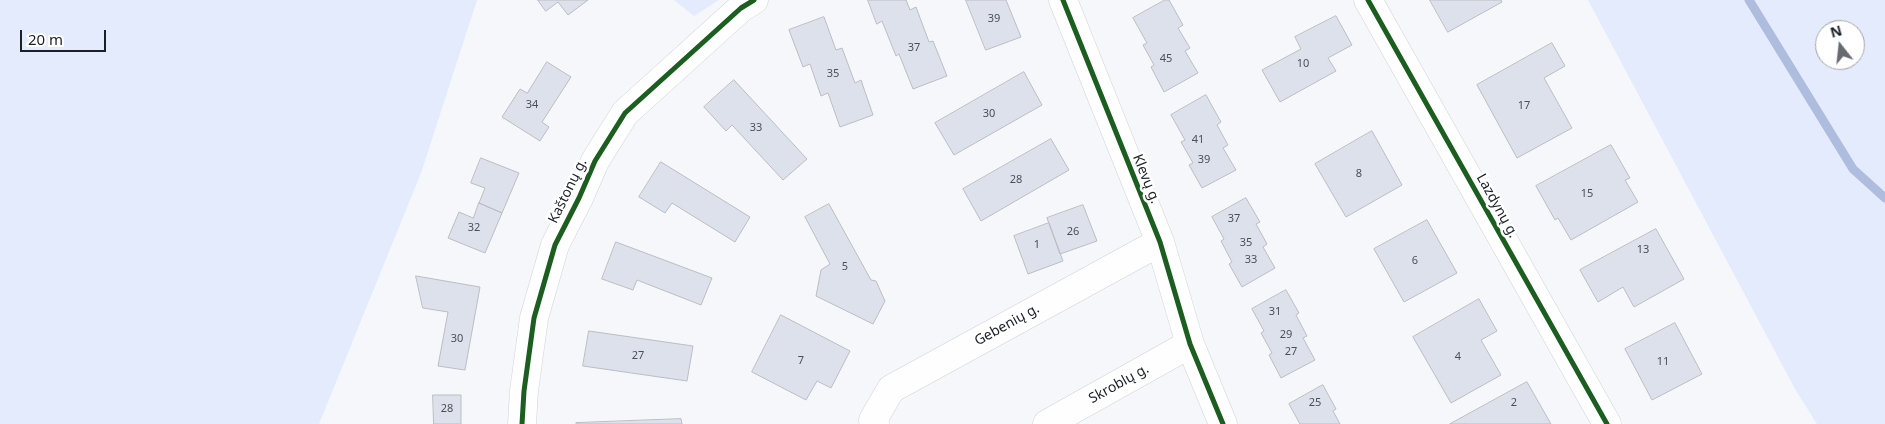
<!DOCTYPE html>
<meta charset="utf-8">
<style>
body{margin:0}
#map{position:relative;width:1885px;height:424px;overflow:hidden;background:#f5f7fa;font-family:"Noto Sans",sans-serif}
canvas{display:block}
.north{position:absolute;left:1815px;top:20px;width:50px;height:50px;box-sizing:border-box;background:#fff;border:1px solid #a4a5a9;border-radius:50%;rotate:344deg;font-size:14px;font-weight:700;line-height:20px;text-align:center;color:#1b1f27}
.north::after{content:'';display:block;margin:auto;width:18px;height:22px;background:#676b71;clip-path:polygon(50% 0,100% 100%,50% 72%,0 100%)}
.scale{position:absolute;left:20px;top:30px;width:86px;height:22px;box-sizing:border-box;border:2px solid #1b1f27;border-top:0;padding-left:6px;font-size:15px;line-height:18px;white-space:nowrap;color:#1b1f27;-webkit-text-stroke:4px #fff;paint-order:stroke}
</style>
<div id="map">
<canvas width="1885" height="424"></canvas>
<div class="north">N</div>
<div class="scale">20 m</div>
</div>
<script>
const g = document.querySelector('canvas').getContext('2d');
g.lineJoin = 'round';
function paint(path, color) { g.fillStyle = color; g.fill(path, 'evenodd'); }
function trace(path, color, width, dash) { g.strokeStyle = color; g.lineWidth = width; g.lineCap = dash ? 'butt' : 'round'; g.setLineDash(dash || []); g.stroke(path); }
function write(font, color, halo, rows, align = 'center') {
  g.font = font + ' "Noto Sans",sans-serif'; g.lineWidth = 5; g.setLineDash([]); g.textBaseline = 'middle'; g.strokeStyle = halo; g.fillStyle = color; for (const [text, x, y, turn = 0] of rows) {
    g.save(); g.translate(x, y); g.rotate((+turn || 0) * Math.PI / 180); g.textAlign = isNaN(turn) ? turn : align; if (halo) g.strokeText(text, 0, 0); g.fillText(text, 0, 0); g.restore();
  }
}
const green = new Path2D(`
 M 0,0 L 477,0 L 421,173 L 319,424 L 0,424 Z
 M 674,0 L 719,0 L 694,16 Z
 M 1588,0 L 1885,0 L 1885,424 L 1817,424 L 1795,389 ZM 1825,30 L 1855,30 L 1855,60 L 1825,60 Z`);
const stream = new Path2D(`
 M 1749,0 L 1853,169 L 1885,198`);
const building = new Path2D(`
 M 538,0 L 588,0 L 568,15 L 558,2 L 546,11 Z
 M 868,0 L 906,0 L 910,10 L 916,7 L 929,42 L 933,41 L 947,76 L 913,89 L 899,54 L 896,56 L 882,21 L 877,24 Z
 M 966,0 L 1006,0 L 1021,37 L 986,50 Z
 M 1165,0 L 1169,0 L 1183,25 L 1178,28 L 1190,48 L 1185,51 L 1198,73 L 1164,92 L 1151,67 L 1154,65 L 1143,45 L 1147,43 L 1133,18 Z
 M 1430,0 L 1501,0 L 1502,2 L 1448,32 Z
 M 1336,16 L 1352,45 L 1328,58 L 1336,71 L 1280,102 L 1262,70 L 1301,49 L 1295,37 Z
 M 824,17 L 836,50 L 842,48 L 855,83 L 861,80 L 873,115 L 840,127 L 828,93 L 821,96 L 810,64 L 803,67 L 789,30 Z
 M 1552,43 L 1565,66 L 1544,78 L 1572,128 L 1517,158 L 1477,85 Z
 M 547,62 L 571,77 L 542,122 L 549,127 L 540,141 L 502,117 L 520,89 L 527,93 Z
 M 1024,72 L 1042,105 L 954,155 L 935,123 Z
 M 734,80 L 807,159 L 783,180 L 732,125 L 726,131 L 704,107 Z
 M 1206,95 L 1221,122 L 1217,125 L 1228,145 L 1223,148 L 1236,170 L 1202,188 L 1189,165 L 1193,163 L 1181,142 L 1185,140 L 1171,115 Z
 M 1372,131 L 1402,185 L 1346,217 L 1315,164 Z
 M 1051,139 L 1069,170 L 981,221 L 963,189 Z
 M 1611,145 L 1630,178 L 1625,180 L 1638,202 L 1571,240 L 1558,218 L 1555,220 L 1536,186 Z
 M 481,158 L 519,173 L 502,213 L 479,203 L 485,188 L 471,183 Z
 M 661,162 L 750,217 L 735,242 L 672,203 L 665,213 L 639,197 Z
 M 1246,198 L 1260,222 L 1256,224 L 1267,244 L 1263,247 L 1275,268 L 1242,287 L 1229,264 L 1232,262 L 1221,241 L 1224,239 L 1212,217 Z
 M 479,203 L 502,213 L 485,253 L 448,238 L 459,212 L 473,218 Z
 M 829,204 L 871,280 L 876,281 L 885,301 L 873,324 L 816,296 L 821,270 L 830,264 L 805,217 Z
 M 1083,205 L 1097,241 L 1060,254 L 1047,218 Z
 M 1427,220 L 1457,273 L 1404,302 L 1374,249 Z
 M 1049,223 L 1063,261 L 1028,274 L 1014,236 Z
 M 1656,229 L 1684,279 L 1634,307 L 1623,287 L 1598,302 L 1580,270 Z
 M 616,242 L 712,278 L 701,305 L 637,280 L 633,290 L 602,279 Z
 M 416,276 L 480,287 L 465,370 L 438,366 L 448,312 L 423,308 Z
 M 1286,290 L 1299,313 L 1296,315 L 1307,336 L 1303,338 L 1315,360 L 1281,378 L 1269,355 L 1272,353 L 1261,333 L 1264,331 L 1252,309 Z
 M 1479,299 L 1497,331 L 1481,340 L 1501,375 L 1451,403 L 1413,337 Z
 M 781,315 L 850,351 L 831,388 L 817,381 L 806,400 L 752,372 Z
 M 1675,323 L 1702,374 L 1652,400 L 1625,349 Z
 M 589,331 L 693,346 L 687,381 L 583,366 Z
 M 1527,382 L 1551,424 L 1450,424 Z
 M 1323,385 L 1336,409 L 1333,411 L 1340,424 L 1300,424 L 1289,404 Z
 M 433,395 L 461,395 L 461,424 L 434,424 Z
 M 681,419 L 682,424 L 576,424 L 576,423 Z`);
const minor = new Path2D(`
 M 1063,0 L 1160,242 L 1190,344 L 1223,424
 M 1368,0 L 1607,424
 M 522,424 L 524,391 L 534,318 L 555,245 L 579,198 L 595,161 L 625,113 L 741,8 L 754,0
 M 875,424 L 873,420 L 891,389 L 1160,242
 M 1047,424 L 1190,344`);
const cycleway = new Path2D(`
 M 1063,0 L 1160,242 L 1190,344 L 1223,424
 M 1368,0 L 1607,424
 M 522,424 L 524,391 L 534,318 L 555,245 L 579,198 L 595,161 L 625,113 L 741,8 L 754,0`);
const numberNames = [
 ["39",994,19],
 ["37",914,48],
 ["45",1166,59],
 ["10",1303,64],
 ["35",833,74],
 ["34",532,105],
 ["17",1524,106],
 ["30",989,114],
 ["33",756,128],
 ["41",1198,140],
 ["39",1204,160],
 ["8",1359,174],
 ["28",1016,180],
 ["15",1587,194],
 ["37",1234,219],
 ["32",474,228],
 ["26",1073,232],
 ["35",1246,243],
 ["1",1037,245],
 ["13",1643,250],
 ["33",1251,260],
 ["6",1415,261],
 ["5",845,267],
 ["31",1275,312],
 ["29",1286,335],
 ["30",457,339],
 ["27",1291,352],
 ["27",638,356],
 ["4",1458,357],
 ["7",801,361],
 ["11",1663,362],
 ["25",1315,403],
 ["2",1514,403],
 ["28",447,409]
];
const streetNames = [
 ["Klevų g.",1146,179,68],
 ["Kaštonų g.",568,191,-64],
 ["Lazdynų g.",1497,206,61],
 ["Gebenių g.",1007,325,-29],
 ["Skroblų g.",1119,384,-29]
];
paint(green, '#e4ebfc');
trace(stream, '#aebdde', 9);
paint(building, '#dce1ec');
trace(building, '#bbbdc2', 1);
trace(minor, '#d0d3da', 29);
trace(minor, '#fefefe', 28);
trace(cycleway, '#1b5e20', 5);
write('11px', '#4b5058', null, numberNames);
write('14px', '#1b1f27', '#fff', streetNames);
</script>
